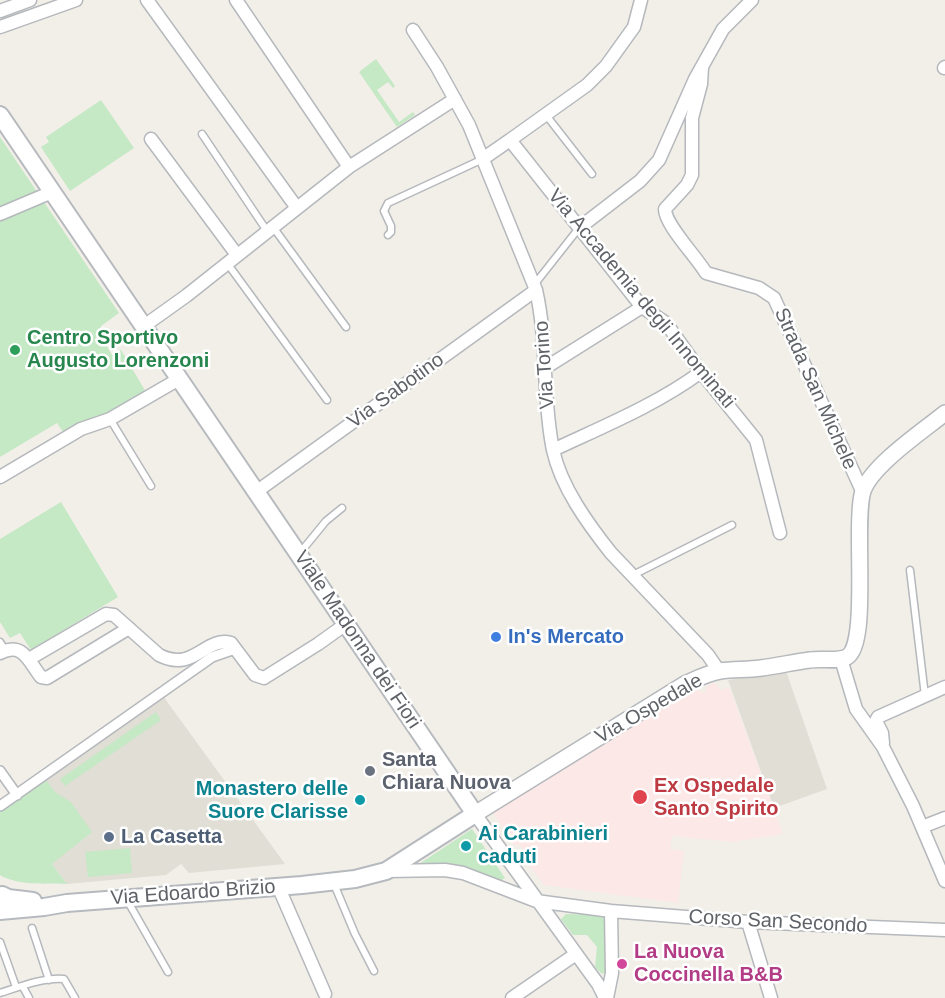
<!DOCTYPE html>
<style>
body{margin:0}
canvas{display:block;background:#f1efe8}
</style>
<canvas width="945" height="998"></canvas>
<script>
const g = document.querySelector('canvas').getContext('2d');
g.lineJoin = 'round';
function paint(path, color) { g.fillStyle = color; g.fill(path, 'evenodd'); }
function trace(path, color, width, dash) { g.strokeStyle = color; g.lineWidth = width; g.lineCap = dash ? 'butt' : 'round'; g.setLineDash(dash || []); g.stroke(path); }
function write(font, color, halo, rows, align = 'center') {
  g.font = font + ' Helvetica,sans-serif'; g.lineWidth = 5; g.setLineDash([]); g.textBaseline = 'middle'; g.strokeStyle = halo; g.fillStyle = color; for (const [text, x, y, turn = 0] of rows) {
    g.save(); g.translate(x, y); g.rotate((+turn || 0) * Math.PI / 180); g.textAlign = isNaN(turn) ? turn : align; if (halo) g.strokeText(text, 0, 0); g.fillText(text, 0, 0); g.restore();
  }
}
const education = new Path2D(`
 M 786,671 L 827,789 L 774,808 L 728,680 Z
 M 163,696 L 285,864 L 189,873 L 181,864 L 166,875 L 67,884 L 8,806 Z`);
const medical = new Path2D(`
 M 714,683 L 718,686 L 720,691 L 729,687 L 783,834 L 732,842 L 672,836 L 670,849 L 684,851 L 678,903 L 544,885 L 524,858 L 525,853 L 520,845 L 514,845 L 491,810 L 691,687 L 698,689 L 699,692 L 706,692 L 706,688 L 710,684 Z`);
const green = new Path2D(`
 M 376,59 L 395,86 L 393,88 L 388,82 L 377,90 L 399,122 L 413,112 L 415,115 L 397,127 L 359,72 Z
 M 101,100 L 134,148 L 70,191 L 41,147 L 49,142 L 46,137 Z
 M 0,137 L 119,313 L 101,326 L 100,334 L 112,355 L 121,350 L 146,392 L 102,418 L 98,415 L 63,432 L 57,423 L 0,457 Z
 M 61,502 L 118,597 L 31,650 L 20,633 L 10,638 L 0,622 L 0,539 Z
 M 156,712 L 161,720 L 65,786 L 60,779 Z
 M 46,780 L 55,792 L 71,802 L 92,832 L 52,864 L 67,884 C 45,883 19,886 0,875 L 0,812 Z
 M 472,829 L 505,878 L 500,881 C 471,867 451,863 419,864 Z
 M 130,848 L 132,873 L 88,877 L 85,852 Z
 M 566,914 L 608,915 L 606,974 L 601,973 L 595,967 L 597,947 L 587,935 L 573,935 L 561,919 Z`);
const service = new Path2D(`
 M 546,115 L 592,174
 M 202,134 L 267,231
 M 273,227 L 346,327
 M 388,235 L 391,232 L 391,226 L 384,211 L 388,203 L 483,159
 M 227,263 L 327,400
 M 534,285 L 579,228
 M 110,419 L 151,486
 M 299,554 L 326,521 L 342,508
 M 910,570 L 925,696
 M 633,575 L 732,525
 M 0,642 L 5,650
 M 334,884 L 355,934 L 374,971
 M 127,900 L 168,972
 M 32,928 L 49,980
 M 0,942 L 16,987
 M 23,987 L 29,998
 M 0,993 C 19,987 44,977 64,979 L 75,998`);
const pedestrian = new Path2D(`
 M 0,771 L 17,795
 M 0,806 L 212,657 L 235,649`);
const minor = new Path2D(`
 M 147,0 L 297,208
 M 236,0 L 349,167
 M 641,0 L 634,27 L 606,66 L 587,85 L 510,140 L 642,307 L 666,323 L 701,372 L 756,440 L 780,533
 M 0,11 L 30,0
 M 0,27 L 76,0
 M 413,30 L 437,67 L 469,125 L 536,290 C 548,342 542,397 553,450 C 561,487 588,524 611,553 L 708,655 L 719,671
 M 702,68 L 701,84 L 692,118 L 692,175 L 687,185 L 665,209 C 665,225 696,256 706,273 L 759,288 L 774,298 L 863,493
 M 944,68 L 945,67
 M 151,139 L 237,255
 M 484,158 L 510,140
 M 0,214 L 52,192
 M 579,228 L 640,181 L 659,160 L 695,79 L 723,29 L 752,0
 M 144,326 L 186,296 L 349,167 L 455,99
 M 545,368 L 642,307
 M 553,450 C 604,426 656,405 701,372
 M 0,477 L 81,429 L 110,419 L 179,379
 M 256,492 L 536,290
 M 0,653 C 23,641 29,662 41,677 L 47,678 L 129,628
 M 29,659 L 106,614 L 114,615 L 159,655 C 194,673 205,636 231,643 L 255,675 L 264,678 L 318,644 L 346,624
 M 841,659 L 856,709 L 883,747 L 913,806 L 945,881
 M 883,743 L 882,733 L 876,721 L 878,717 L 945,687
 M 475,814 L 598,984 L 605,998
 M 922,827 L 945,818
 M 387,871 L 445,870 L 463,873 L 536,901 L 611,911 L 748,922 L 945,930
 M 278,886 L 325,994
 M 748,922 L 771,998
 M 512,998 L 576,954
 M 607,998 L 612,973 L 611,911`);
const tertiary = new Path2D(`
 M 475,814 L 685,684 C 696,679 708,673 720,671 C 733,669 747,670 761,668 C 777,666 794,662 810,660 C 821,658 837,662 847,657 C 870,644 853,522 863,491 C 872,465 923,431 945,413`);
const secondary = new Path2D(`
 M 0,115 L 475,814 L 386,871 L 355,879 L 302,885 L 67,903 L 44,907 L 0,911
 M 2,895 L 8,898 L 33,901`);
const markers = [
 [15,350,6,"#2e9e5b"],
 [496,637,6,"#3f7fe0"],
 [370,771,6,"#6b7280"],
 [640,797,8,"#e0444e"],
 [360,800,6,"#0f9aa8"],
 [109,837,6,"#5c6f8a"],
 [466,846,6,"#0f9aa8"],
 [622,964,6,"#d1479c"]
];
const streetNames = [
 ["Via Accademia degli Innominati",641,299,50],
 ["Via Torino",545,365,-94],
 ["Strada San Michele",815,389,66],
 ["Via Sabotino",396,391,-36],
 ["Viale Madonna dei Fiori",357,640,56],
 ["Via Ospedale",649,709,-30],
 ["Via Edoardo Brizio",193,893,-4],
 ["Corso San Secondo",778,922,3]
];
const leisureNames = [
 ["Centro Sportivo",27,338],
 ["Augusto Lorenzoni",27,361]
];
const shopNames = [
 ["In's Mercato",508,637]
];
const worshipNames = [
 ["Santa",382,760],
 ["Chiara Nuova",382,783]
];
const healthNames = [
 ["Ex Ospedale",654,786],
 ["Santo Spirito",654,809]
];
const cultureNames = [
 ["Monastero delle",348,789],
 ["Suore Clarisse",348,812],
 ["Ai Carabinieri",478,834,"left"],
 ["caduti",478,857,"left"]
];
const serviceNames = [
 ["La Casetta",121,837]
];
const hotelNames = [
 ["La Nuova",634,952],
 ["Coccinella B&B",634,975]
];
paint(education, '#e1ded6');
paint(medical, '#fce8e6');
paint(green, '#c5e8c5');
trace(service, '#b5b8bc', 9);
trace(pedestrian, '#b5b8bc', 12);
trace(minor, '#b5b8bc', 15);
trace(tertiary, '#b5b8bc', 18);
trace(secondary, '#b6babf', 20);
trace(service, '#fff', 6);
trace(pedestrian, '#fff', 9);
trace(minor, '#fff', 12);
trace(tertiary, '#fff', 15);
trace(secondary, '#fff', 16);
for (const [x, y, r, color] of markers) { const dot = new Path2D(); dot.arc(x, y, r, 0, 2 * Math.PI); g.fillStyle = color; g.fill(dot); trace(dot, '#fff', 2); }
write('20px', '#5f6368', '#fff', streetNames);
write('bold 20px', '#27864d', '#fff', leisureNames, 'left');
write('bold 20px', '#366cbe', '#fff', shopNames, 'left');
write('bold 20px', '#5b616d', '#fff', worshipNames, 'left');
write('bold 20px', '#be3a42', '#fff', healthNames, 'left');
write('bold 20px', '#0d838f', '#fff', cultureNames, 'right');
write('bold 20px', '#4e5e75', '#fff', serviceNames, 'left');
write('bold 20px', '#b23c85', '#fff', hotelNames, 'left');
</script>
